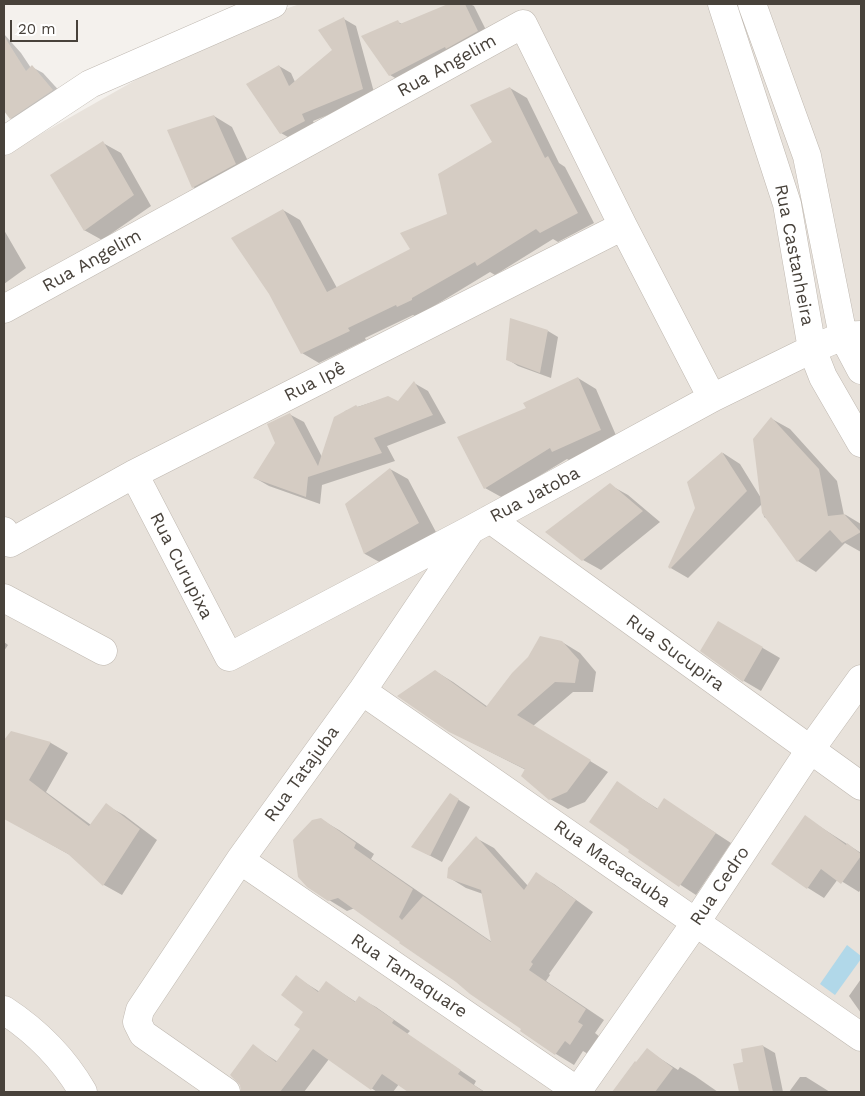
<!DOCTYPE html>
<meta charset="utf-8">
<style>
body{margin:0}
#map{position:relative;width:865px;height:1096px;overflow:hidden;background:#f4f1ed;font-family:"Work Sans",sans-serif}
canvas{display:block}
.frame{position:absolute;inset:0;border:5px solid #48423b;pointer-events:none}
.scale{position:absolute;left:10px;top:20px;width:68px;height:22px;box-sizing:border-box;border:2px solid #48423b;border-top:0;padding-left:6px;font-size:15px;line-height:18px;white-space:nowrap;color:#48423b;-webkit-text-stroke:4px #fff;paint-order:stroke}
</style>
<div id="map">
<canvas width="865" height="1096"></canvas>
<div class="frame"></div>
<div class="scale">20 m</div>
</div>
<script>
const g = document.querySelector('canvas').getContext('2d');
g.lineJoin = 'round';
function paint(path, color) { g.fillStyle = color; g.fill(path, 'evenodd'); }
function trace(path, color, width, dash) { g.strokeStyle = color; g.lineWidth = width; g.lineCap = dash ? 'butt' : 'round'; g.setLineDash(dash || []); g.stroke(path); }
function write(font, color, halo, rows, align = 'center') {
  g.font = font + ' "Work Sans",sans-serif'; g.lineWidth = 4; g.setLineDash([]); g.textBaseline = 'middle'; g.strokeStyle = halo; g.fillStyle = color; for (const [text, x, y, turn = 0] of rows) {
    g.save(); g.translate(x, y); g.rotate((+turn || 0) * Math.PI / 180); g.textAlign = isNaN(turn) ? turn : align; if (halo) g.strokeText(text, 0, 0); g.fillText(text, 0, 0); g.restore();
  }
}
const residential = new Path2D(`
 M 300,4 L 861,4 L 861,1092 L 4,1092 L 4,155 L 155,69 L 276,12 Z`);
const water = new Path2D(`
 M 847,945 L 861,956 L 861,959 L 835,995 L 820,984 Z`);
const shadow = new Path2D(`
 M 451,4 L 470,4 L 474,6 L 490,38 L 402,82 L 390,75 L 398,22 L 402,24 Z
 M 344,19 L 356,26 L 375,96 L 313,121 L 316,128 L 293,140 L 281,133 L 279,66 L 291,73 L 295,82 L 334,50 Z
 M 4,34 L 21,53 L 31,68 L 32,67 L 43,73 L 64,96 L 22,124 L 10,118 L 4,110 Z
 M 510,88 L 527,98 L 559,163 L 565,167 L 594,223 L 558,242 L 553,239 L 495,275 L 490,272 L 429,309 L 415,316 L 413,315 L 365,338 L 366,340 L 319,363 L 302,353 L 283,210 L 300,220 L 337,288 L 412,250 L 449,215 L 494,142 Z
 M 214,116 L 232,127 L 254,174 L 211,197 L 193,187 Z
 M 103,143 L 121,153 L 151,206 L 102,240 L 84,230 Z
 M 4,230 L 26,268 L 4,284 Z
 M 548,331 L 558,337 L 551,378 L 518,366 L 507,359 Z
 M 578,378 L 596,389 L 618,440 L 571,461 L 567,459 L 503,498 L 485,488 Z
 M 414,383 L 428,391 L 446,423 L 387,446 L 395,461 L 322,485 L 320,504 L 269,486 L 255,478 L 277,443 L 289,414 L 304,422 L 322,457 L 345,411 L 388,397 L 398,402 Z
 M 772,419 L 790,429 L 837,481 L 844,515 L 846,515 L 861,524 L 861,552 L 845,543 L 816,572 L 798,561 L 769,520 L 764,517 L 762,504 L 688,578 L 669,567 L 723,453 L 740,464 L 761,498 Z
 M 390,469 L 408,479 L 437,534 L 383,564 L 365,554 L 346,505 Z
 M 610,485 L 628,495 L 660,522 L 601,570 L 583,560 Z
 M 718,622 L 780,658 L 761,691 L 744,681 Z
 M 4,642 L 8,645 L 4,651 Z
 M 562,642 L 580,653 L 596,672 L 593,692 L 573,692 L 533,726 L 608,772 L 585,802 L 568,809 L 550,799 L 526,770 L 449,731 L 435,671 L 453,682 L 488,707 Z
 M 11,732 L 51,743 L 68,753 L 46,792 L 91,825 L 106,805 L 124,815 L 157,840 L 122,895 L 104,885 L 70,855 L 4,818 L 4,742 Z
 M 617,783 L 658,809 L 665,800 L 731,843 L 696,895 L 630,852 Z
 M 451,795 L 470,807 L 442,862 L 425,853 Z
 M 805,817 L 861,853 L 861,889 L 859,892 L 838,879 L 824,898 L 808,888 L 773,863 Z
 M 320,819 L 339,830 L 374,854 L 371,859 L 492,942 L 483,894 L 466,888 L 448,877 L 476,838 L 494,848 L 528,886 L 536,874 L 554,884 L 593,912 L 549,974 L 550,975 L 546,981 L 604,1020 L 595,1033 L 600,1037 L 588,1054 L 583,1051 L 574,1065 L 556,1054 L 522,1031 L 523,1029 L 355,908 L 347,911 L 329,900 Z
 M 296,977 L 320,992 L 327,983 L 356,1002 L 359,998 L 376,1007 L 410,1031 L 407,1034 L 476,1081 L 474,1085 L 485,1092 L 411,1092 L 399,1084 L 393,1092 L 377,1092 L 329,1059 L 304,1092 L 249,1092 L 242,1088 L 253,1046 L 278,1062 L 302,1029 L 305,1012 Z
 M 861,979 L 861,1013 L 849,996 Z
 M 763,1046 L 775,1053 L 783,1092 L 743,1092 L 740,1090 Z
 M 647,1050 L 678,1070 L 680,1067 L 695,1076 L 718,1092 L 613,1092 L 635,1062 L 637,1064 Z
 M 800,1077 L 806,1077 L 830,1092 L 789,1092 Z`);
const building = new Path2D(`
 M 448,4 L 465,4 L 478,31 L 446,49 L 445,47 L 389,76 L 361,36 L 398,20 L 400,24 Z
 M 344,17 L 363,89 L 302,114 L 305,121 L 280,134 L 246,84 L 279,65 L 289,86 L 332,50 L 318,30 Z
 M 4,36 L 26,71 L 32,65 L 53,90 L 10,119 L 4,111 Z
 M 510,87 L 545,158 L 548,156 L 578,213 L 540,233 L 536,229 L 477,266 L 475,262 L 412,298 L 412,300 L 397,307 L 396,305 L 348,328 L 350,331 L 301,354 L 269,294 L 231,238 L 283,209 L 327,292 L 410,249 L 400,233 L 447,214 L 438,174 L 492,142 L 470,105 Z
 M 214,115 L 236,164 L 192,188 L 167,130 Z
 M 103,141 L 134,195 L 84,231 L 50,175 Z
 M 510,318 L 548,330 L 540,373 L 506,360 Z
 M 578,377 L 601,430 L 552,452 L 550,448 L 484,489 L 457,437 L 526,408 L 523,403 Z
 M 414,381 L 433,415 L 374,438 L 382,453 L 308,477 L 306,497 L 253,478 L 275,443 L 267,424 L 290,413 L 318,466 L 334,417 L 356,405 L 358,407 L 388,396 L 398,401 Z
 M 771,417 L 819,469 L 828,516 L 846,514 L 845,515 L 861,532 L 842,543 L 830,530 L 797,562 L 762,513 L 753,439 Z
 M 722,452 L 747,491 L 670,569 L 668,567 L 695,508 L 687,482 Z
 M 390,468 L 419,523 L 364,554 L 345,504 Z
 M 610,483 L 643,511 L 582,561 L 545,532 Z
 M 718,621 L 763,647 L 743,682 L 700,651 Z
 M 540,636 L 562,641 L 579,660 L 575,683 L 555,682 L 517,715 L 591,760 L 567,792 L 549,800 L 521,776 L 525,769 L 449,732 L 397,696 L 435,670 L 486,707 L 512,673 L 528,657 Z
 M 11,731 L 51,742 L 29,780 L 89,826 L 106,803 L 140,829 L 103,886 L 68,854 L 4,819 L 4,740 Z
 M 617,781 L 657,809 L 664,798 L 716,833 L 679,887 L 628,852 L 629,850 L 589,822 Z
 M 450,793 L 459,799 L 430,856 L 411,847 Z
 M 805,815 L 846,845 L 847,843 L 861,854 L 861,856 L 841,884 L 821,869 L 807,889 L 771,864 Z
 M 321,818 L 356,843 L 354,848 L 413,889 L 399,917 L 402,920 L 423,896 L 491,942 L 481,890 L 447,878 L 448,868 L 476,836 L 524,890 L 536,872 L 576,900 L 531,962 L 533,964 L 529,970 L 586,1009 L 578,1022 L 583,1025 L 570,1045 L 565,1041 L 555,1055 L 520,1031 L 521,1029 L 470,994 L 456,982 L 399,943 L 400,942 L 338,898 L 328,901 L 307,887 L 298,877 L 293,840 L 312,820 Z
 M 296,975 L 318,992 L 326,981 L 355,1002 L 359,996 L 394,1020 L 392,1023 L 461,1070 L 458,1074 L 484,1092 L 408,1092 L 382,1074 L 371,1090 L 313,1049 L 280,1092 L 241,1092 L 240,1085 L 230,1075 L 253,1044 L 276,1062 L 300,1029 L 294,1025 L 303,1012 L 281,995 Z
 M 763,1045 L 773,1092 L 739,1092 L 733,1064 L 743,1062 L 741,1049 Z
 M 647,1048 L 673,1068 L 655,1092 L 612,1092 L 635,1061 L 636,1062 Z`);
const minor = new Path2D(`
 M 722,4 L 787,204 L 812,349 L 823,377 L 861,443
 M 752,4 L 807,156 L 843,336 L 861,370
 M 4,141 L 90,84 L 273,4
 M 4,309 L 523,24 L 623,226 L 712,398
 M 134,474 L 229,657 L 472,529 L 712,398 L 812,349 L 843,336 L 861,335
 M 490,519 L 861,786
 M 4,531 L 10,543 L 134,474 L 623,226
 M 4,598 L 103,651
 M 362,691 L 861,1037
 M 240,860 L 579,1092
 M 4,1010 C 36,1031 64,1059 83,1092
 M 226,1092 L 143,1034 L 137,1022 L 140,1010 L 240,860 L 362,691 L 470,531
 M 577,1092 L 696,922 L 810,750 L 861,679`);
const streetNames = [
 ["Rua Angelim",447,66,-29],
 ["Rua Castanheira",794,255,79],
 ["Rua Angelim",92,261,-29],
 ["Rua Ipê",315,382,-27],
 ["Rua Jatoba",535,495,-28],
 ["Rua Curupixa",181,566,63],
 ["Rua Sucupira",675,653,36],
 ["Rua Tatajuba",302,774,-54],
 ["Rua Macacauba",612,864,35],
 ["Rua Cedro",720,886,-56],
 ["Rua Tamaquare",409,976,34]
];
paint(residential, '#e8e2db');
paint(water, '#b1d8e9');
paint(shadow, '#0003');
paint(building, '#d5ccc3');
trace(minor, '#bfb8b0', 29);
trace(minor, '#fff', 28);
write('18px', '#48423b', '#fff', streetNames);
</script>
